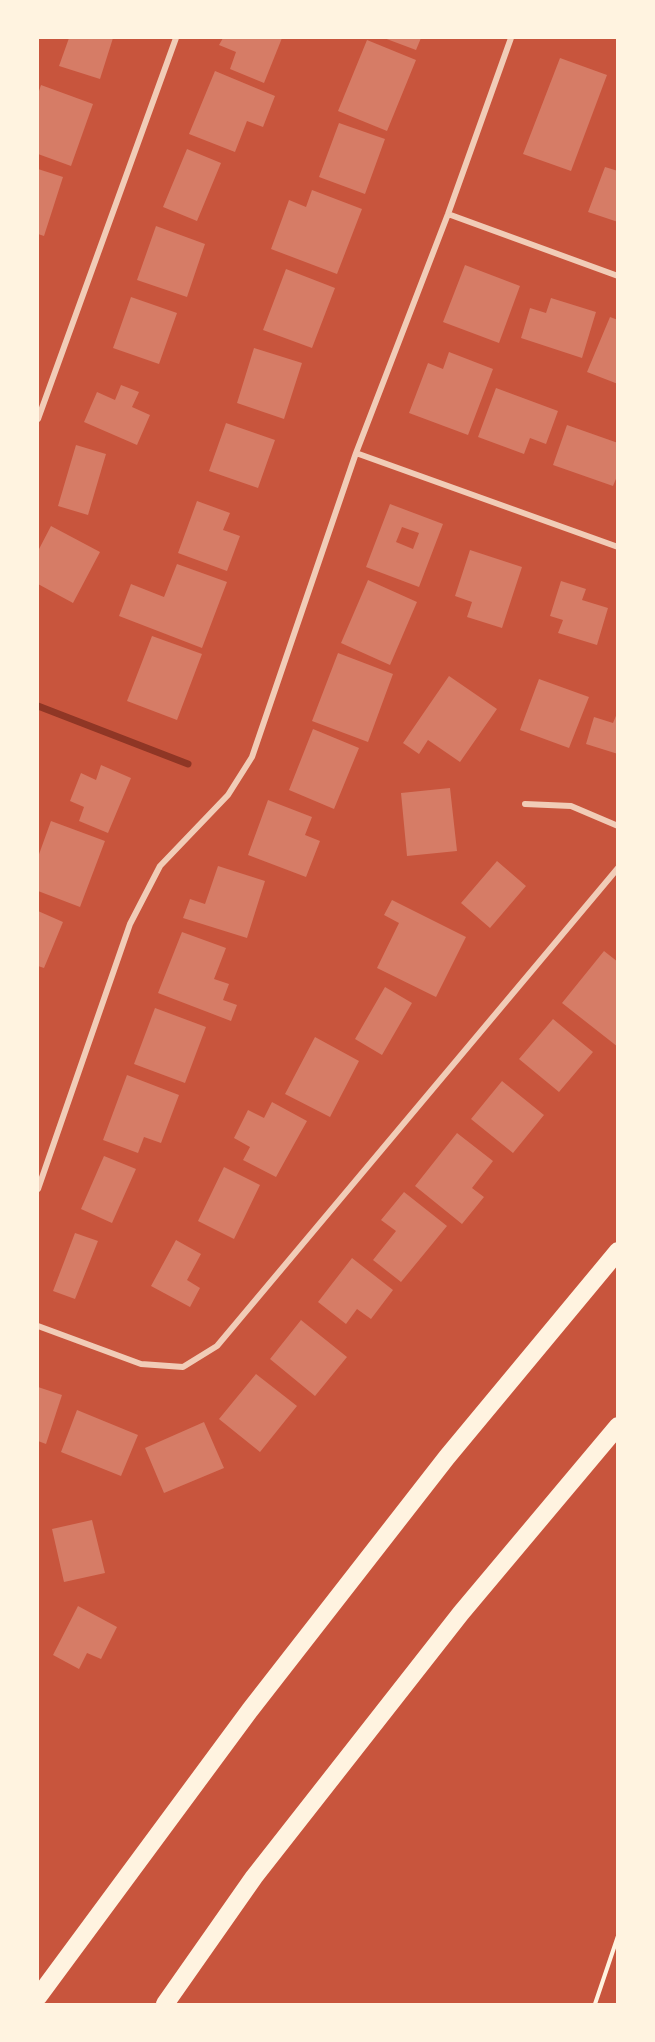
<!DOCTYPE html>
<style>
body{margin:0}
#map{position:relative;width:655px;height:2042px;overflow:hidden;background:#c8553d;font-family:Quicksand,sans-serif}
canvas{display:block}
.frame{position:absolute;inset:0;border:39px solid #fff3e0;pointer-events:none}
</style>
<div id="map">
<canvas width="655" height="2042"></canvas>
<div class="frame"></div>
</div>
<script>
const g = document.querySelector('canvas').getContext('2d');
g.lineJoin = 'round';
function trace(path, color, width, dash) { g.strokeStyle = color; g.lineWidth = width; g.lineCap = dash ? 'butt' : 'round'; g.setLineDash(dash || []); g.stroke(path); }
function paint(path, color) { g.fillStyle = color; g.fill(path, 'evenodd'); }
const stream = new Path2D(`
 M 38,706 L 188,764`);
const building = new Path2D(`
 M 69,38 L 113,38 L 100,79 L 59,66 Z
 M 223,38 L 282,38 L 264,83 L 230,69 L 236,52 L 219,45 Z
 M 384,38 L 421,38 L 416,50 Z
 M 367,40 L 416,60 L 387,131 L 338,111 Z
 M 560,58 L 607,75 L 571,171 L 523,154 Z
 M 215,71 L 275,96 L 263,127 L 247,121 L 235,152 L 189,134 Z
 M 41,85 L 93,104 L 71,166 L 38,154 L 38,94 Z
 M 339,123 L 385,139 L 365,194 L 319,177 Z
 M 187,149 L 221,163 L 197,221 L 163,207 Z
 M 605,167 L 618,171 L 618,222 L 588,212 Z
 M 38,169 L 63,177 L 44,236 L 38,234 Z
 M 312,190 L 362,209 L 337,274 L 271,249 L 289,200 L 306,207 Z
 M 156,226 L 205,244 L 187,297 L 137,280 Z
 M 465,265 L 520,286 L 499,343 L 443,322 Z
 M 286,269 L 335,288 L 312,348 L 263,330 Z
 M 131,297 L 177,313 L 159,364 L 113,348 Z
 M 551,298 L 596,312 L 582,358 L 521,338 L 530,308 L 546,313 Z
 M 610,317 L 618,320 L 618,384 L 587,372 Z
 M 254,348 L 302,363 L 284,419 L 237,403 Z
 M 449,352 L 493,369 L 468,435 L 409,413 L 428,363 L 443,369 Z
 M 121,385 L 139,392 L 132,407 L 150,415 L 137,445 L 84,422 L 97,392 L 115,400 Z
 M 496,388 L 558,411 L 546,444 L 530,438 L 524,454 L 478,437 Z
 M 226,423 L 275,440 L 258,488 L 209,471 Z
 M 567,425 L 618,443 L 618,474 L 613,486 L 553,465 Z
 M 76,445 L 106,454 L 88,515 L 58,506 Z
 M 197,501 L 230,513 L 223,530 L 240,536 L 227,571 L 178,553 Z
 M 390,504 L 443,524 L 419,587 L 366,567 ZM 402,527 L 419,533 L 413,549 L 396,542 Z
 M 51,526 L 100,552 L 73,603 L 38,584 L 38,551 Z
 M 470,550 L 522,567 L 502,628 L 467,617 L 472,602 L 455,596 Z
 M 177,564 L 227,582 L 202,648 L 119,616 L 131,584 L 164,597 Z
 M 368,580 L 417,602 L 390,665 L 341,643 Z
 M 561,581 L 586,589 L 582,600 L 608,608 L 597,645 L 558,633 L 563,620 L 550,616 Z
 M 152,636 L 202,654 L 177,720 L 127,701 Z
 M 338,653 L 393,674 L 368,742 L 312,721 Z
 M 449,676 L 497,709 L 460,762 L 428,740 L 419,754 L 403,743 Z
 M 539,679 L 589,697 L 569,748 L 520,730 Z
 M 618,711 L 618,754 L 586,744 L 594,717 L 613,723 Z
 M 313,729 L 359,748 L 334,809 L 289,790 Z
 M 101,765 L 131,778 L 108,833 L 79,821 L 84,807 L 70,801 L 81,773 L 96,780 Z
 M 450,788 L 457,851 L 407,856 L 401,793 Z
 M 268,800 L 312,817 L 305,835 L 320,841 L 306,877 L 248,855 Z
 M 51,821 L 105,841 L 80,907 L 38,891 L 38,857 Z
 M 497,861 L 526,886 L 490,928 L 461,903 Z
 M 218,866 L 265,881 L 247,938 L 183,918 L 190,899 L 205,904 Z
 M 392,900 L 466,937 L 436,997 L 377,968 L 399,923 L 384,915 Z
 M 38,911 L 63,922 L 44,968 L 38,966 Z
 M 182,932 L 226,948 L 214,979 L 229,984 L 223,1000 L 237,1005 L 231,1021 L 158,993 Z
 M 604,951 L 618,962 L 618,1047 L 562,1003 Z
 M 385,987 L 412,1003 L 382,1055 L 355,1039 Z
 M 155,1008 L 206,1027 L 185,1083 L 134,1064 Z
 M 553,1019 L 593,1052 L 559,1092 L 519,1059 Z
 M 315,1037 L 359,1061 L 330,1117 L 285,1094 Z
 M 127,1075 L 179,1095 L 161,1143 L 144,1137 L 138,1153 L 103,1140 Z
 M 502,1081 L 544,1115 L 513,1153 L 471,1119 Z
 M 272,1102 L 307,1121 L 276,1177 L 243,1160 L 250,1147 L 234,1138 L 248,1110 L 264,1118 Z
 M 457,1133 L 493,1161 L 472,1188 L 484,1197 L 462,1224 L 415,1186 Z
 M 104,1156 L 136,1169 L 112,1223 L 81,1209 Z
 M 224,1167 L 260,1185 L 234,1239 L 198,1221 Z
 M 404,1192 L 447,1226 L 401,1282 L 373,1260 L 396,1231 L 381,1220 Z
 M 75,1233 L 98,1241 L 75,1299 L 53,1291 Z
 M 176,1240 L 201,1254 L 187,1280 L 200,1288 L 190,1307 L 151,1286 Z
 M 352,1258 L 393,1290 L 371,1319 L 357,1309 L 346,1324 L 318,1302 Z
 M 301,1320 L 347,1357 L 315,1396 L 270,1359 Z
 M 256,1374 L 297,1406 L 260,1452 L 219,1419 Z
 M 38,1387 L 62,1395 L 46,1444 L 38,1441 Z
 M 77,1410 L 138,1435 L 121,1476 L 61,1452 Z
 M 204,1422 L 224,1468 L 164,1493 L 145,1448 Z
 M 92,1520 L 105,1573 L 64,1582 L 52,1529 Z
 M 78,1606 L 117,1627 L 101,1659 L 87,1653 L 79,1669 L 53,1655 Z`);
const path = new Path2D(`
 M 595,2004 L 618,1936`);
const minor = new Path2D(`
 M 448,214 L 618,276
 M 38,419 L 176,38
 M 356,453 L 618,547
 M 525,804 L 571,806 L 618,826
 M 38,1189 L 130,924 L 160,866 L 228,795 L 252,757 L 356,453 L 448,214 L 511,38
 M 38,1326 L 141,1364 L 183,1367 L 217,1346 L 618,868`);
const motorway = new Path2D(`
 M 38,1997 L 250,1710 L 447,1457 L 618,1251
 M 165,2004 L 254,1877 L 461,1613 L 618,1426`);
trace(stream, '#8f3625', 7);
paint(building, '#d67c66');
trace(path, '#fff3e0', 4);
trace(minor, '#f1ccb7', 6);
trace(motorway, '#fff3e0', 18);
</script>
